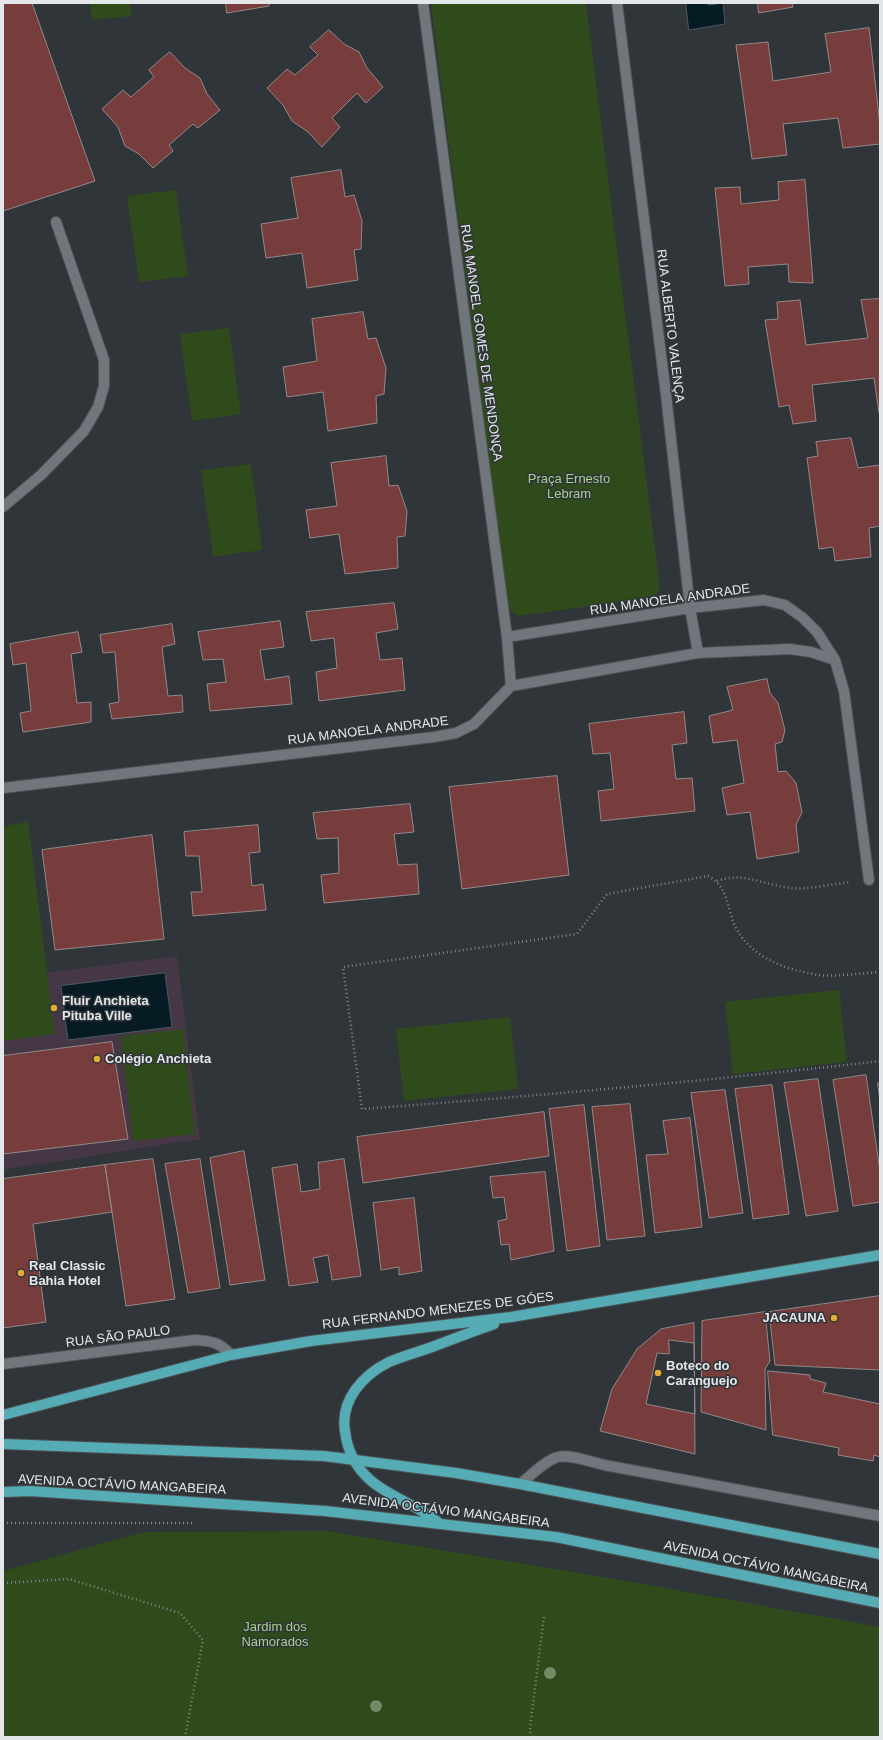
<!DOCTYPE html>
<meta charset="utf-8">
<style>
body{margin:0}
#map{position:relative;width:883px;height:1740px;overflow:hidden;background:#30353a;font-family:Helvetica,sans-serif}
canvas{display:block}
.frame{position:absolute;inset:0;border:4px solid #e4e7ea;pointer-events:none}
</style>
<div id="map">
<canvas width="883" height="1740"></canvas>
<div class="frame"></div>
</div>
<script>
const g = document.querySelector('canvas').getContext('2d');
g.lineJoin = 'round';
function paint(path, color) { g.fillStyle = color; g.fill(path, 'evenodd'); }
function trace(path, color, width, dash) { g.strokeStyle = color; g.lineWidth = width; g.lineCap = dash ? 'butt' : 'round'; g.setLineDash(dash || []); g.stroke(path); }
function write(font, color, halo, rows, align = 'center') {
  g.font = font + ' Helvetica,sans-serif'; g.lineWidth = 3; g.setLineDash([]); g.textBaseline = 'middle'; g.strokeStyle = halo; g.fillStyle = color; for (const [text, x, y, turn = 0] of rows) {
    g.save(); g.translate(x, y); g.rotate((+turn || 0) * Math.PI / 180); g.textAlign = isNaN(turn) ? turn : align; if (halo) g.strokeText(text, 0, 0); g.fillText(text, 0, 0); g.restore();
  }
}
const education = new Path2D(`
 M 177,956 L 200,1139 L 3,1170 L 3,978 Z`);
const green = new Path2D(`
 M 90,3 L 130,3 L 132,16 L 92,20 Z
 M 431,3 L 586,3 L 660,589 L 656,595 L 649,598 L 518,616 L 512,612 L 507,605 Z
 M 176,190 L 188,276 L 139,282 L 127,196 Z
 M 229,328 L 241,414 L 192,421 L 180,334 Z
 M 251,464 L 262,550 L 213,557 L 201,470 Z
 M 28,822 L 55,1034 L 3,1041 L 3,826 Z
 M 839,990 L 847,1062 L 733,1074 L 725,1002 Z
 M 510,1017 L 518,1089 L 404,1101 L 396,1029 Z
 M 183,1029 L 195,1134 L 133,1141 L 121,1036 Z
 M 328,1531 L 604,1577 L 880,1627 L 880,1737 L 3,1737 L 3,1571 L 144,1532 Z`);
const water = new Path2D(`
 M 686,3 L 708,3 L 708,5 L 723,3 L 725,24 L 689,30 Z
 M 165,973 L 172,1027 L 68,1040 L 61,986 Z`);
const building = new Path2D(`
 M 3,3 L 32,3 L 95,181 L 3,211 Z
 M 226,3 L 269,3 L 269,6 L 227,13 Z
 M 758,3 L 792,3 L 793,7 L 759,13 Z
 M 869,28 L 880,125 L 880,144 L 843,148 L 838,118 L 783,124 L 787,155 L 752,159 L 736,45 L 768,42 L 773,81 L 831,72 L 825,34 Z
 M 329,30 L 344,44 L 359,52 L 367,68 L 383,87 L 366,103 L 357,93 L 332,118 L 340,127 L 322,147 L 308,132 L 292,121 L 283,105 L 267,88 L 287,69 L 295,75 L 318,55 L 310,47 Z
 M 170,52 L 185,68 L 200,78 L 207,94 L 220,110 L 198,128 L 193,124 L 169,145 L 173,151 L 153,168 L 139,154 L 125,146 L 118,127 L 102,109 L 123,90 L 131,97 L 154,77 L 149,70 Z
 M 341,170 L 345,197 L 354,195 L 362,221 L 361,249 L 354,250 L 358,280 L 307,288 L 302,253 L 266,258 L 261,224 L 298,218 L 291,178 Z
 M 805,180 L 813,283 L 789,282 L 788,264 L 748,267 L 749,284 L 725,286 L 715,188 L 740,187 L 741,204 L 779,200 L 778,182 Z
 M 880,299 L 880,413 L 879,413 L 874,378 L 812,385 L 816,421 L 793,424 L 789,405 L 779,407 L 765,320 L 778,319 L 777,302 L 800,300 L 806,345 L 868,338 L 861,300 Z
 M 363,312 L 368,339 L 376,338 L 386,368 L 384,394 L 376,396 L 377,423 L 328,431 L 323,392 L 287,397 L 283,367 L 317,361 L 312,319 Z
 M 851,438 L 858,468 L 880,465 L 880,526 L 869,528 L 871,557 L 835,561 L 833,547 L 819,549 L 807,458 L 818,456 L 816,442 Z
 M 386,456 L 389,486 L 398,485 L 407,511 L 405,536 L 397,537 L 398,568 L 345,574 L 339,534 L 310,538 L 306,510 L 337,506 L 331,463 Z
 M 394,603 L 398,629 L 376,633 L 380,660 L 402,658 L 405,690 L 319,701 L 316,672 L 337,668 L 334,638 L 311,641 L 306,612 Z
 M 280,621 L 284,647 L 260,650 L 265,680 L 289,676 L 292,704 L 210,711 L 207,684 L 226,682 L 223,659 L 203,660 L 198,632 Z
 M 172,624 L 175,644 L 162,647 L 168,696 L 182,695 L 183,712 L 112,719 L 109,704 L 119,702 L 115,652 L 103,653 L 100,635 Z
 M 78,632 L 82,652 L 71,654 L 77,703 L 91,702 L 91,722 L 23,732 L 20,713 L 31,711 L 26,663 L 13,665 L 10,644 Z
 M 767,679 L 770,693 L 778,703 L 785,730 L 782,742 L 775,744 L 778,772 L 786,771 L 796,783 L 802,812 L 796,825 L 799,852 L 757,859 L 750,812 L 727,815 L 722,788 L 744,783 L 737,740 L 713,743 L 709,716 L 733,710 L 727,687 Z
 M 684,712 L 687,743 L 672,745 L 676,779 L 692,778 L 695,811 L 601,821 L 598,791 L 614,789 L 610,753 L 593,754 L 589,724 Z
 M 557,776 L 569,875 L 462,889 L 449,787 Z
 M 410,804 L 414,832 L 394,834 L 398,865 L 417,864 L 419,894 L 324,903 L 321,875 L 339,873 L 338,838 L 317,839 L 313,813 Z
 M 258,825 L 260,852 L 249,853 L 252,886 L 263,884 L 266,910 L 193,916 L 191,892 L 202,892 L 199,856 L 186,856 L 184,832 Z
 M 152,835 L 164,939 L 55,950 L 42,850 Z
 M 112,1042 L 128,1139 L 3,1154 L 3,1056 Z
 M 866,1075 L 880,1171 L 880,1202 L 853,1206 L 833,1080 Z
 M 818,1079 L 838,1211 L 806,1216 L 784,1083 Z
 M 878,1083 L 880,1083 L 880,1101 Z
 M 772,1085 L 789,1214 L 753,1219 L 735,1089 Z
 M 725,1090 L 743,1213 L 709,1218 L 691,1093 Z
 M 630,1104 L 645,1236 L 607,1240 L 592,1107 Z
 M 584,1105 L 600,1246 L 567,1251 L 549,1109 Z
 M 544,1112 L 549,1156 L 363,1183 L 357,1137 Z
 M 690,1118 L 702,1227 L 655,1233 L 646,1155 L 668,1154 L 663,1121 Z
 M 244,1151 L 265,1280 L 230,1285 L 210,1158 Z
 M 153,1159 L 175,1299 L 126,1306 L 105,1165 Z
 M 200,1159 L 220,1288 L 188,1293 L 165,1164 Z
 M 344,1159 L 361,1276 L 332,1280 L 328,1255 L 313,1258 L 318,1282 L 289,1286 L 272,1168 L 297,1164 L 301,1192 L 320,1189 L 318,1163 Z
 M 105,1165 L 112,1212 L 33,1224 L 46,1322 L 3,1328 L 3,1179 Z
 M 545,1172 L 554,1251 L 511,1260 L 509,1244 L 501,1245 L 498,1221 L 507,1219 L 504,1197 L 493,1198 L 490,1177 Z
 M 414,1198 L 422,1271 L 399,1275 L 399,1267 L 381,1270 L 373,1203 Z
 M 880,1296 L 880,1370 L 775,1365 L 769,1312 Z
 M 765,1312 L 770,1361 L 765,1369 L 766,1430 L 701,1412 L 702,1321 Z
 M 694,1323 L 695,1454 L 600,1431 L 612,1389 L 637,1349 L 661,1329 Z
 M 669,1340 L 694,1343 L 695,1414 L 646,1404 L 657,1353 L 669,1354 Z
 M 768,1371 L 810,1375 L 810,1379 L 826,1383 L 823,1392 L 880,1404 L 880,1457 L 874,1455 L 873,1461 L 838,1455 L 839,1448 L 773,1435 Z`);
const path = new Path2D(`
 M 717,881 C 743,871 766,886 792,888 C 806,890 834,884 850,882
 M 880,972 C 863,973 834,977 819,975 C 786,970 752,958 736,928 C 726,908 730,888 708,876 L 607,894 L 577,934 L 343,967 L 362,1109 C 535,1096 708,1081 880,1061
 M 3,1523 L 195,1523
 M 3,1583 L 69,1579 L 180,1613 L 203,1640 L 185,1737
 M 531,1737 L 530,1728 L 544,1616`);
const minor = new Path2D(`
 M 423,3 L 507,637 L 511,686
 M 617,3 L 666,395 L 690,608 L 698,653
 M 3,507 L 41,475 L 84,431 L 98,407 L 104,386 L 104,360 L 56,222
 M 507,637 L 690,608 L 764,600 L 785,605 L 803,618 L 817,632 L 835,660 L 844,691 L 869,880
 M 3,788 L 434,737 L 456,733 L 474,724 L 511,686 L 698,653 L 790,649 L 811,652 L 835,660
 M 3,1364 L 195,1340 C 211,1341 220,1342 231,1355
 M 520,1484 C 532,1475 544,1461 558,1457 C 570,1454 592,1462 604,1465 L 880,1516`);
const major = new Path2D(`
 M 3,1415 L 231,1355 L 311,1341 L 511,1317 L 880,1255
 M 3,1444 L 324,1456 L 456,1473 L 520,1484 L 880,1554
 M 3,1492 L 30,1491 L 325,1511 L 556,1537 L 880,1603
 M 440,1524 C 419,1505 390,1498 369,1479 C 355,1466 347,1449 345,1431 C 340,1400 363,1375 389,1362 C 403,1356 418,1352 432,1347 C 453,1339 474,1331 494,1324`);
const trees = [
 [550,1673],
 [376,1706]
];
const markers = [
 [54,1008,4,"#e4ae35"],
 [97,1059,4,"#e4ae35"],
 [21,1273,4,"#e4ae35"],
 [834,1318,4,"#e4ae35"],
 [658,1373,4,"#e4ae35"]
];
const streetNames = [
 ["RUA ALBERTO VALENÇA",670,326,83],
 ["RUA MANOEL GOMES DE MENDONÇA",481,343,82],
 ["RUA MANOELA ANDRADE",670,600,-8],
 ["RUA MANOELA ANDRADE",368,731,-7],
 ["RUA FERNANDO MENEZES DE GÓES",438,1311,-7],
 ["RUA SÃO PAULO",118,1337,-7],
 ["AVENIDA OCTÁVIO MANGABEIRA",122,1485,3],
 ["AVENIDA OCTÁVIO MANGABEIRA",446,1511,7],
 ["AVENIDA OCTÁVIO MANGABEIRA",766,1567,12]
];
const parkNames = [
 ["Praça Ernesto",569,479],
 ["Lebram",569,494],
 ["Jardim dos",275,1627],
 ["Namorados",275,1642]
];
const poiNames = [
 ["Fluir Anchieta",62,1001],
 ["Pituba Ville",62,1016],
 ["Colégio Anchieta",105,1059],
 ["Real Classic",29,1266],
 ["Bahia Hotel",29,1281],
 ["JACAUNA",826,1318,"right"],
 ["Boteco do",666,1366],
 ["Caranguejo",666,1381]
];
paint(education, '#453745');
paint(green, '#2f4b1c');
paint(water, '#061b24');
trace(water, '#49585f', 1);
paint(building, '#763d3c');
trace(building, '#928989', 1);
trace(minor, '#4d5255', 12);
trace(major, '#4d5255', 12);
trace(path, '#818589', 2.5, [1, 3]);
trace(minor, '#70767b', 10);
trace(major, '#55acb4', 10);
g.fillStyle = '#708b65';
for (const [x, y] of trees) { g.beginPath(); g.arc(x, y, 6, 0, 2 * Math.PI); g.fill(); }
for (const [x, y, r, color] of markers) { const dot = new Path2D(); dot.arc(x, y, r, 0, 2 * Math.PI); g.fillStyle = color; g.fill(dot); trace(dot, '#30353a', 1.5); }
write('13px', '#e4e7ea', '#30353a', streetNames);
write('13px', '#a4d288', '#30353a', parkNames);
write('bold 13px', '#e4e7ea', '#30353a', poiNames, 'left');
</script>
